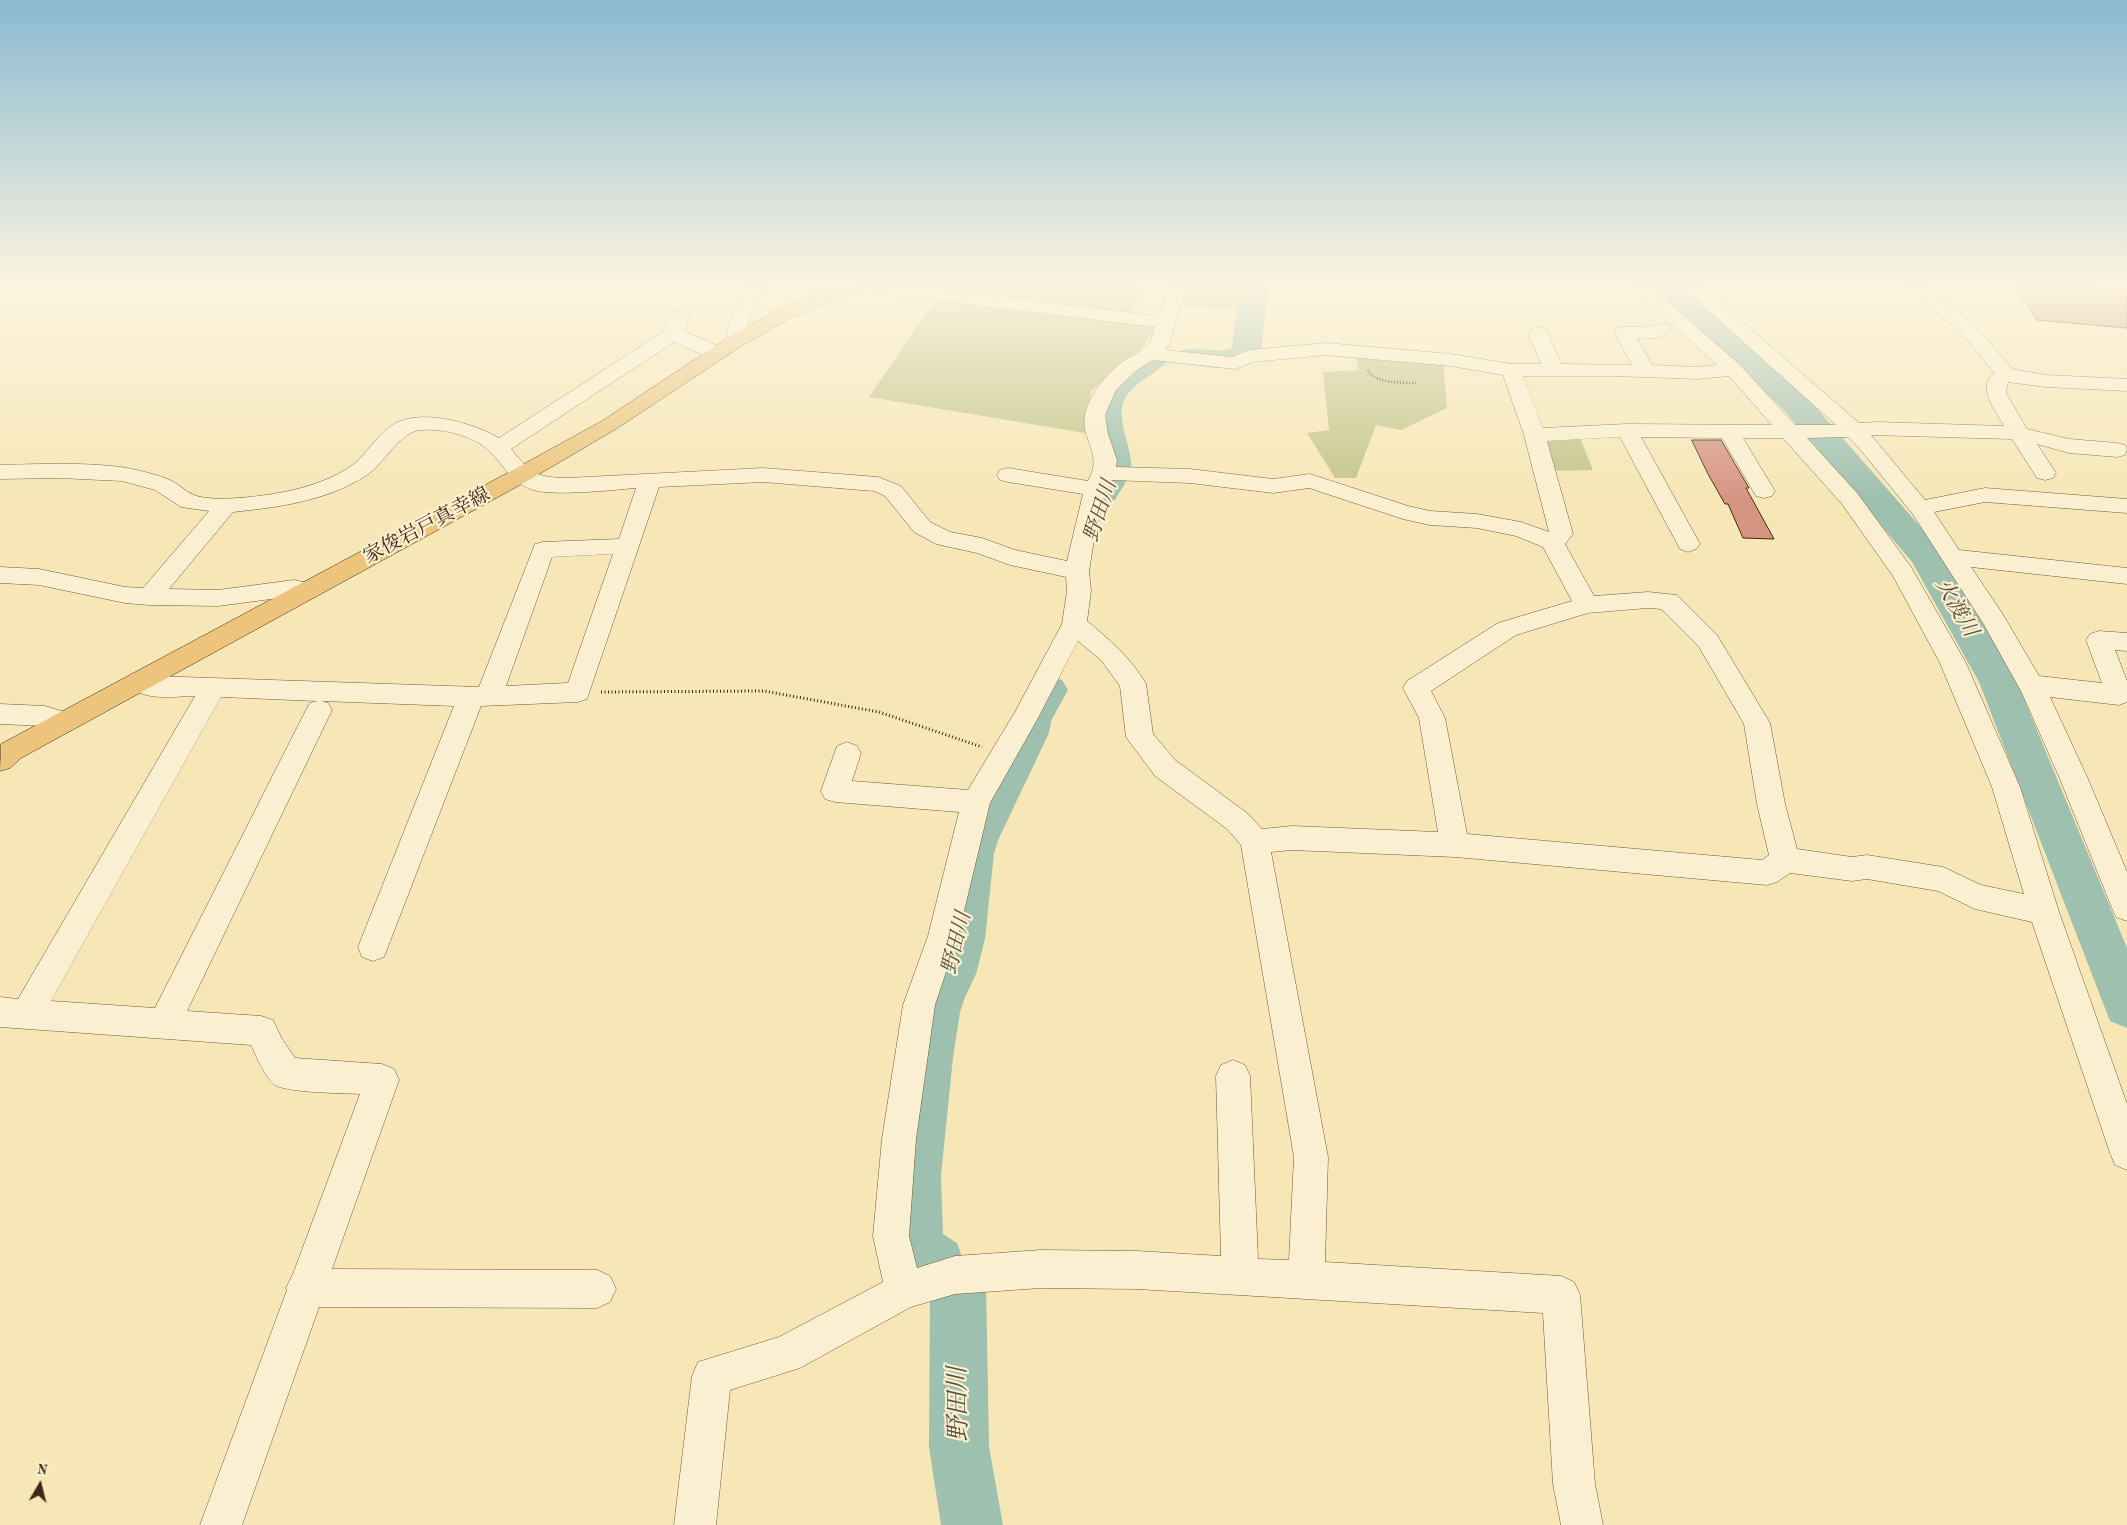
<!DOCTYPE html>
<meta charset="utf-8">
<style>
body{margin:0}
#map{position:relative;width:2127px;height:1525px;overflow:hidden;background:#f7e7b7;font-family:"Old Standard TT",serif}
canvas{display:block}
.north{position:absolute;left:15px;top:1460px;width:50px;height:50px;-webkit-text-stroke:4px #faefd0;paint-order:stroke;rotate:8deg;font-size:14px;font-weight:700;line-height:20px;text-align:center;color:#432811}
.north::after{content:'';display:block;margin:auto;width:18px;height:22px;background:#432811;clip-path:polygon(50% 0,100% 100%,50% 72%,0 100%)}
</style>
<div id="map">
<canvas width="2127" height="1525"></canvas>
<div class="north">N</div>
</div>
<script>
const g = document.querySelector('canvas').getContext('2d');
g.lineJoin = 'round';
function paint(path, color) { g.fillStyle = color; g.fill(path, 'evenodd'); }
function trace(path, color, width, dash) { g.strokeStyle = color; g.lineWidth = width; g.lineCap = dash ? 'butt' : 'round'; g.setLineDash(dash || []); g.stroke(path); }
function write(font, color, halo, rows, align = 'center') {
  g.font = font + ' "Old Standard TT","Noto Serif JP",serif'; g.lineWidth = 4.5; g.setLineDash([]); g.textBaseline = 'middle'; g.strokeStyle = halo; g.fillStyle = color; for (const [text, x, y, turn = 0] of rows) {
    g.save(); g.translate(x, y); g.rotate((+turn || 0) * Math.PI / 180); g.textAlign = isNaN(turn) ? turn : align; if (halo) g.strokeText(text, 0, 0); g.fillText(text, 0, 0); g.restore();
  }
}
const green = new Path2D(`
 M 903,287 L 1141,287 L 1132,314 Z
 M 1186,287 L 1251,287 L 1247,310 L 1183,306 Z
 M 934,301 L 1156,326 L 1143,347 L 1091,391 L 1085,433 L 869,397 Z
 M 1354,354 L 1443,363 L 1447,408 L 1401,430 L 1376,425 L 1356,478 L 1335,478 L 1307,433 L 1329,430 L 1323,372 L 1359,370 Z
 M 1580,438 L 1593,470 L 1548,471 L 1540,439 Z`);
const river = new Path2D(`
 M 1240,287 L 1268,287 L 1261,352 C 1245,375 1206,368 1183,362 L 1179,356 L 1183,350 C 1199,346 1217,354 1232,348 Z
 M 1652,287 L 1682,287 L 1805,395 L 1939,548 L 1944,556 L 2017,682 L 2127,948 L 2127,1028 L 2110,1021 L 1979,682 L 1912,562 L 1783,409 L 1656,293 Z
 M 1154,350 L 1165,353 L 1169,359 C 1157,376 1129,382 1123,404 C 1117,422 1134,454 1131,469 C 1129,479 1120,491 1115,500 L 1103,503 L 1091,500 L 1086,492 C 1090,485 1097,476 1098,468 C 1100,458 1092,431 1091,419 C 1088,390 1128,356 1154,350 Z
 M 1048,676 L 1062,680 L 1068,690 L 1051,721 L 1049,733 L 999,838 L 994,853 L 985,939 L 976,974 L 965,997 L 960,1012 L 953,1058 L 941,1175 L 943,1234 L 957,1243 L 962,1257 L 978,1263 L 986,1283 L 989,1447 L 1003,1525 L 941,1525 L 929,1447 L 930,1288 L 917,1283 L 897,1267 L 889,1248 L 889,1175 L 903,1058 L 912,1012 L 918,992 L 930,968 L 939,939 L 950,853 L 955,838 L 1009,733 L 1011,721 L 1034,680 Z`);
const building = new Path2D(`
 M 2016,287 L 2090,287 L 2127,290 L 2127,328 L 2037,320 Z
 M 1692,440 L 1721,440 L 1749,488 L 1746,488 L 1774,539 L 1743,538 L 1728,504 L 1725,504 L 1708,474 Z`);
const pathFar1 = new Path2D(`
 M 1368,370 C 1373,383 1403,383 1416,383`);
const path = new Path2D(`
 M 601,692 L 764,691 L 879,712 L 982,747`);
const minor = new Path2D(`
 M 749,287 L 767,287 C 760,297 753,307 749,318 C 746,327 748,338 743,345 L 736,347 L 729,345 L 726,341 L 728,327 L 733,312 Z
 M 866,287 L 918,287 L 1158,316 L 1168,287 L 1186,287 L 1169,345 L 1165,350 L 1232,357 L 1249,350 L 1326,343 L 1451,354 L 1511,364 L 1541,364 L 1528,333 L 1531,329 L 1538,327 L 1545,329 L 1548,333 L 1561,364 L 1632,365 L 1614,332 L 1617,328 C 1627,325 1637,328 1647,327 C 1655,326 1659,322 1668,324 L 1671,328 C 1662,340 1650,339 1637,338 L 1652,365 L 1698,367 L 1717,365 L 1631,287 L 1651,287 L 1741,366 L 1795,425 L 1836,425 L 1682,287 L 1702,287 L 1859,423 L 1877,422 L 2004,426 C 1996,411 1976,388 1994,373 L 1969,342 L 1952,325 L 1905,287 L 1925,287 L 1966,317 L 1983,334 L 2012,369 L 2046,375 L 2127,379 L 2127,391 L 2046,387 L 2008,382 L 2006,393 L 2027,429 L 2069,439 L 2117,443 L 2125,445 L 2127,449 L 2125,455 L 2117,457 L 2069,453 L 2037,444 L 2056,473 L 2053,478 L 2045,480 L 2037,478 L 2012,439 L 1871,435 L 1925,500 L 1985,488 L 2127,499 L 2127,513 L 1985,502 L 1934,512 L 1959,550 L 2127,568 L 2127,584 L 1971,567 L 2002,613 L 2039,676 L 2102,683 L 2086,640 L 2090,634 L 2099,631 L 2127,633 L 2127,651 L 2115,650 L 2127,681 L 2127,702 L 2119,705 L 2050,697 L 2088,779 L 2127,872 L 2127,921 L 2116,917 L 2112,908 L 2060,779 L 2022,693 L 1983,623 L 1912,513 L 1859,448 L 1848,437 L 1807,438 L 1858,494 L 1911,567 L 1966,663 L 2020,787 L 2059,912 L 2127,1104 L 2127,1170 L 2115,1165 L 2110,1153 L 2032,922 L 1975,909 L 1938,891 L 1867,879 L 1852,881 L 1790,873 L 1777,882 L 1767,885 L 1455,857 L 1292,850 L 1271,852 L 1328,1157 L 1325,1262 L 1561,1276 L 1574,1282 L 1580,1295 L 1595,1484 L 1603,1525 L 1561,1525 L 1553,1484 L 1543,1313 L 1137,1289 L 1041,1288 L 955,1294 L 911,1307 L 800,1368 L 730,1390 L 716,1525 L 674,1525 L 692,1376 L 698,1362 L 779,1337 L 883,1282 L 873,1236 L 882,1139 L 903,1005 L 928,936 L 959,812 L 835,802 L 825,799 L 821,791 L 837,746 L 847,742 L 857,746 L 861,753 L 852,781 L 968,790 L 1015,712 L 1062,624 L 1067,591 L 1066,577 L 1010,565 L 977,553 L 936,544 L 914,532 L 885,496 L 874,491 L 763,482 L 659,487 L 587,699 L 578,702 L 481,706 L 384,957 L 373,961 L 362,957 L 358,947 L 454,706 L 322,701 L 328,703 L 332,710 L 187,1011 L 261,1016 L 273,1020 L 282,1039 L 295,1058 L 382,1064 L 394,1069 L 399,1080 L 332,1269 L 597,1270 L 610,1276 L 616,1289 L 610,1302 L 597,1308 L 319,1307 L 242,1525 L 200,1525 L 287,1290 L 286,1288 L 293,1274 L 360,1094 C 342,1093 289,1093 275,1085 C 266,1079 256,1056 251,1045 L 0,1027 L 0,997 L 18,999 L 195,696 C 174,696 139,703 127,681 L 131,674 L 140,671 L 153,676 L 479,687 L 535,544 L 543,542 L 619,539 L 636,488 C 612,490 551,497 530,489 C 510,481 504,465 489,451 C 475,436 442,428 421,430 C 400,431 384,464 367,475 C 327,501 280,507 233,512 L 169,589 L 218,590 L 294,580 L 316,585 L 319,591 L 316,597 L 307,599 L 294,596 L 218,606 L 149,605 L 125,603 L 39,585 L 0,583 L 0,567 L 39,569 L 125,587 L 143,588 L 209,511 L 181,507 L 155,490 L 122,481 L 59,478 L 0,479 L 0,465 C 40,464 81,462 121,467 C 134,469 160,475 172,481 C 180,485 186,492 194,495 C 213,503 263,496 284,492 C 308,487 334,479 354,464 C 367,453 379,433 394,424 C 422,408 473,423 499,438 L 664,331 L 672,313 L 679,311 L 686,313 L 689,317 L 684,331 L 725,349 L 728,353 L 725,357 C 709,361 689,348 674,342 L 511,449 C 532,474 534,477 567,478 L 763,468 L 878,477 L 901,486 L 930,522 L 950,532 L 982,538 L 1015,550 L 1067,561 L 1083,494 L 1008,482 L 1000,480 L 997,475 L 1000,470 L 1008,468 L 1088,481 C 1104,453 1080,440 1085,415 C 1089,394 1109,371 1125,360 C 1133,355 1145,350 1150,342 C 1152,338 1153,332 1155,327 L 875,293 L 868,291 ZM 1326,355 L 1451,366 L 1503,375 L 1524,435 L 1549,532 L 1521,522 L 1477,514 L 1430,511 L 1408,506 L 1310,474 L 1273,479 L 1190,469 L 1116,467 L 1117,460 L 1108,434 L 1105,415 L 1116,390 L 1137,370 L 1153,360 L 1235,369 L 1253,362 ZM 1523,376 L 1614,376 L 1698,379 L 1729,376 L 1772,425 L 1627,424 L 1543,428 ZM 1620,437 L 1680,549 L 1688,552 L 1696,549 L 1700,544 L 1641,437 L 1722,438 L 1756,496 L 1764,498 L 1772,496 L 1775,491 L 1743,438 L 1783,438 L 1842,504 L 1893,576 L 1940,663 L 1992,787 L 2024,894 L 1981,885 L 1943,867 L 1867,855 L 1852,857 L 1797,849 L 1785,804 L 1770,723 L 1717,635 L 1677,595 L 1648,592 L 1594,596 L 1565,544 L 1573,534 L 1547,441 ZM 1111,480 L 1190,483 L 1273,493 L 1309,488 L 1403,519 L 1430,525 L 1477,528 L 1516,536 L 1543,547 L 1572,601 L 1498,623 L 1407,681 L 1403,688 L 1419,718 L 1438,832 L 1292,826 L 1262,829 L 1247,813 L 1175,760 L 1153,734 L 1146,684 C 1131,658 1110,640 1087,621 L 1091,591 L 1089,571 L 1094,540 L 1106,489 ZM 613,554 L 568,683 L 506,686 L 552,557 ZM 1648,608 L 1661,609 L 1699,647 L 1744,724 L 1757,804 L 1769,855 L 1762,860 L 1467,834 L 1445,718 L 1431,691 L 1516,635 L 1588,613 ZM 1078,641 L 1101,660 L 1120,686 L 1126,737 L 1155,776 L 1227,829 L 1241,845 L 1294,1157 L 1289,1260 L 1258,1259 L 1250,1076 L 1245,1065 L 1233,1060 L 1221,1065 L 1216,1076 L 1221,1256 L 1137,1251 L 1041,1250 L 955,1256 L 917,1268 L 909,1236 L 916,1139 L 935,1005 L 958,936 L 990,803 L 1038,718 ZM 221,697 L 317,701 L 310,703 L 306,710 L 155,1008 L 51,1001 Z
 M 0,704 L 45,706 L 74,715 L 78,722 L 74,729 L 65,732 L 45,726 L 0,724 Z`);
const major = new Path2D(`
 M 835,287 L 860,287 L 858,291 L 790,318 L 743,345 L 616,429 L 529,480 L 21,758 L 10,768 L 0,771 L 1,744 L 513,470 L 602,421 L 729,337 L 776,310 Z`);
const streetNames = [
 ["家俊岩戸真幸線",427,526,-28]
];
const waterNames = [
 ["野田川",1101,511,-72],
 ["火渡川",1956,608,60],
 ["野田川",957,943,-76]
];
const nearWaternames = [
 ["野田川",959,1404,-91]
];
paint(green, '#c2c48a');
paint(river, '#9dc0af');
paint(building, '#d69482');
trace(building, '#432811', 1);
trace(minor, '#70583a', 1);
trace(major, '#432811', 1);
trace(pathFar1, '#432811', 2.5, [1, 2]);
trace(path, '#432811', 3, [1, 2.5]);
paint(minor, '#faefd0');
paint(major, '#ecc47c');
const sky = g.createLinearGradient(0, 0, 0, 500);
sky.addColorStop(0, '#8ab9d1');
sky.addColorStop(0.57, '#fbf4df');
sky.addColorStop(1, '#fbf4df00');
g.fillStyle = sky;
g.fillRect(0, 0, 2127, 500);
write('20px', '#432811', '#faefd0', streetNames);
write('italic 21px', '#5a4e38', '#faefd0', waterNames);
write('italic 25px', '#5a4e38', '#faefd0', nearWaternames);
</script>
